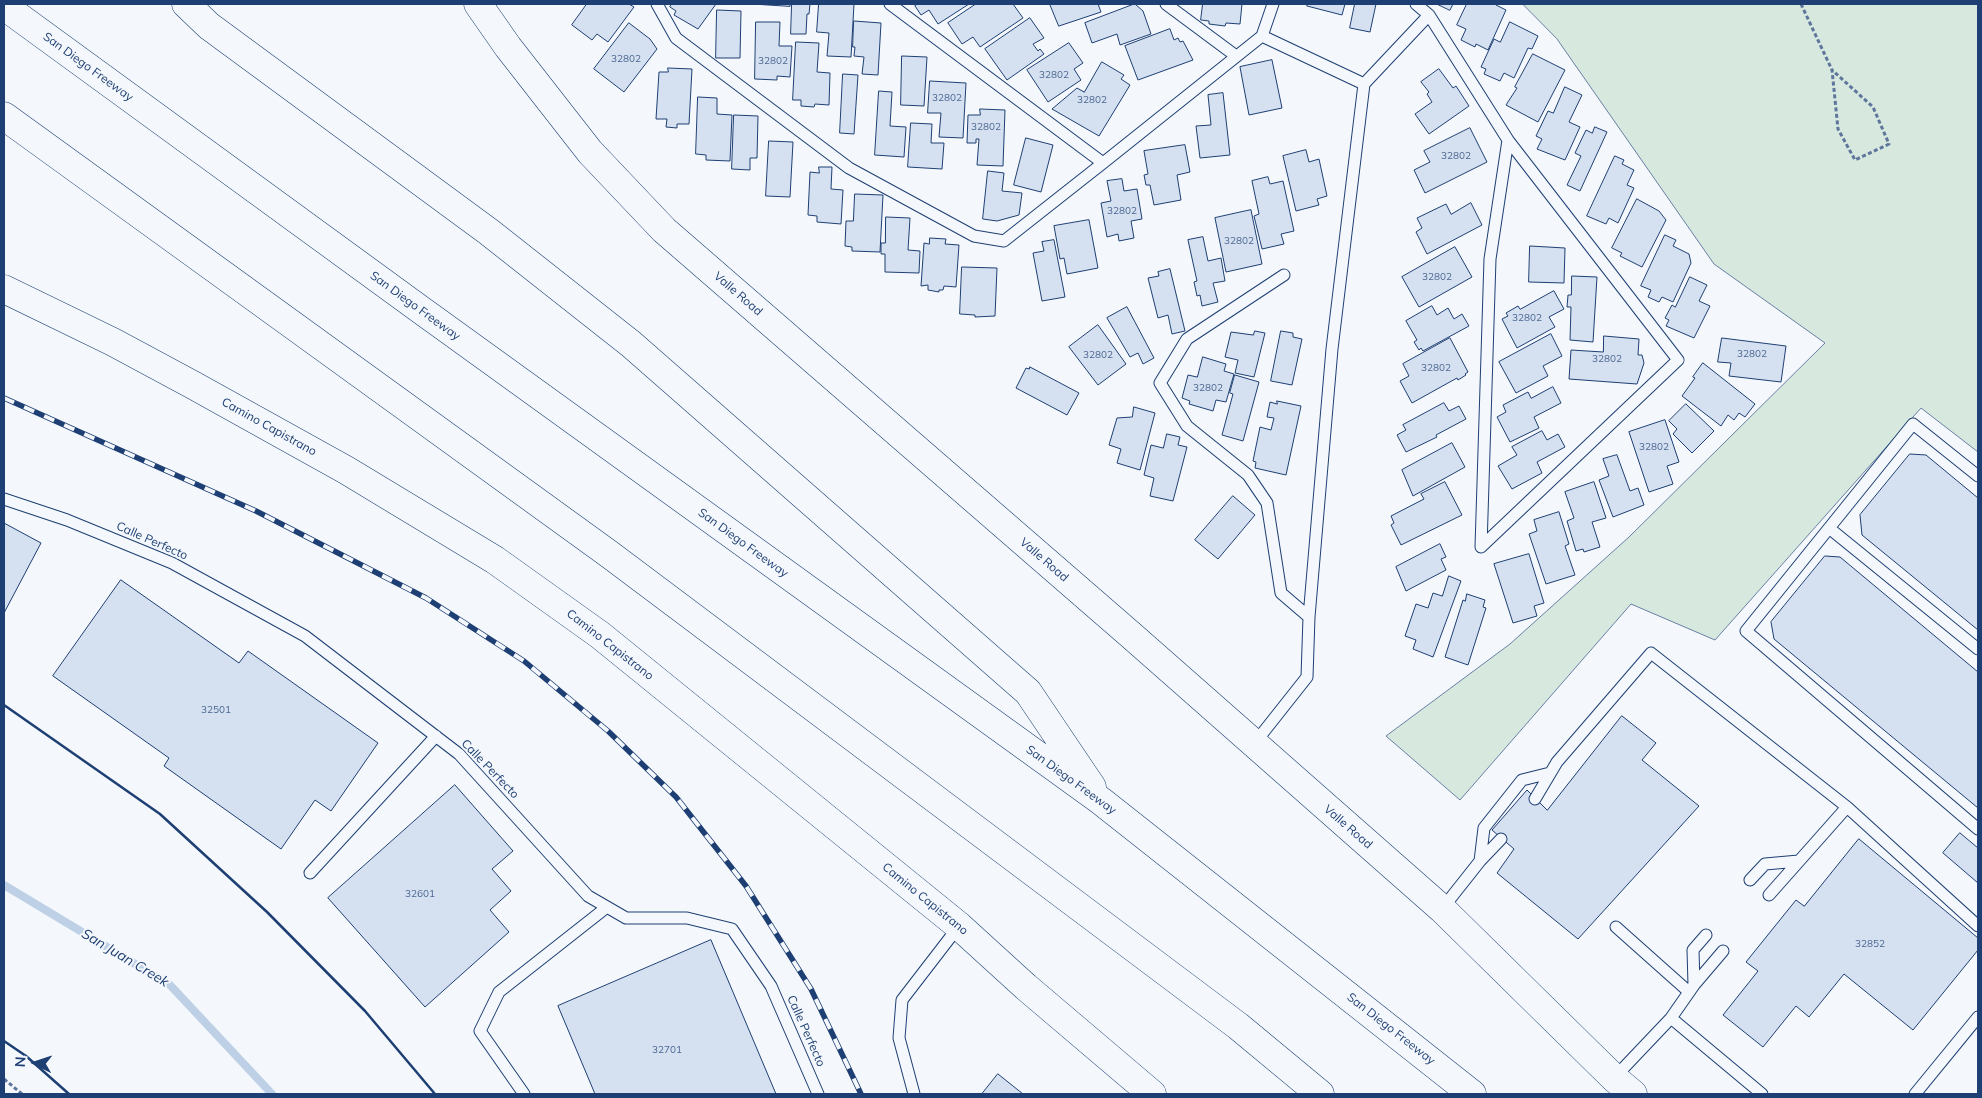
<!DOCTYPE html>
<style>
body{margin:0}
#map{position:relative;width:1982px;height:1098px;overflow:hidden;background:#f4f7fb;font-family:Mulish,sans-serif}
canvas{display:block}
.frame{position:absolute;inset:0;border:5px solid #1d3f73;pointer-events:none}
.north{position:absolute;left:10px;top:1038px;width:50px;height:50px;-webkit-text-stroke:4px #f4f7fb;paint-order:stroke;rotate:274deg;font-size:14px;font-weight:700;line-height:20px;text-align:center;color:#1d3f73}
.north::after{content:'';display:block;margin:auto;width:18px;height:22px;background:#1d3f73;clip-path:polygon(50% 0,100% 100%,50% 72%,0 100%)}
</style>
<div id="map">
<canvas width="1982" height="1098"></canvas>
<div class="frame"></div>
<div class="north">N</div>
</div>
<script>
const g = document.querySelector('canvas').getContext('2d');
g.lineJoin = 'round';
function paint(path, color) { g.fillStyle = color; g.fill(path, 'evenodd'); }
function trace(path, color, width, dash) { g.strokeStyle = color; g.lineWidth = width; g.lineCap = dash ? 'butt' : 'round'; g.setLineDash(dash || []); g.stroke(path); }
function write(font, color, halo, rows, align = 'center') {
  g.font = font + ' Mulish,sans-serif'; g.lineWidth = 4; g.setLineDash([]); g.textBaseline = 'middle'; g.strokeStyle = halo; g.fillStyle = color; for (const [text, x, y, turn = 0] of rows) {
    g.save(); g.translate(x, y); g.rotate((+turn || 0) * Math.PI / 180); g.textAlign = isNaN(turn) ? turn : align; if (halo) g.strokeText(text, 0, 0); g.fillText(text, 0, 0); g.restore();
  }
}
const green = new Path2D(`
 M 1523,4 L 1978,4 L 1978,452 L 1921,408 L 1715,640 L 1631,604 L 1460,800 L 1386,736 L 1510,644 L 1629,537 L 1825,343 L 1714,264 L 1557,39 Z`);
const stream = new Path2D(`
 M 4,885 L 170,985 L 272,1094`);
const building = new Path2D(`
 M 587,4 L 629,4 L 634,7 L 608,42 L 597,34 L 592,40 L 572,25 Z
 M 672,4 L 716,4 L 698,29 L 674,15 L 676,11 L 670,7 Z
 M 753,4 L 790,4 L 790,6 Z
 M 792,4 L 810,4 L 809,14 L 807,14 L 806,34 L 791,34 Z
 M 819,4 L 854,4 L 851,57 L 827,56 L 829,33 L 817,32 Z
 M 918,4 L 969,4 L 938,24 L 929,10 L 921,15 L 915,6 Z
 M 976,4 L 1013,4 L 1023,18 L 980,47 L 973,37 L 962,44 L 948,23 Z
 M 1050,4 L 1098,4 L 1101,12 L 1059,26 Z
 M 1135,4 L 1143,11 L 1151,34 L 1120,45 L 1117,34 L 1092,43 L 1085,23 Z
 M 1203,4 L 1242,4 L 1240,24 L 1226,23 L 1225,26 L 1209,24 L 1209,21 L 1201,20 Z
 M 1308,4 L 1345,4 L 1342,15 L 1307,6 Z
 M 1355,4 L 1376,4 L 1370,32 L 1350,28 Z
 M 1437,4 L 1453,4 L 1450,10 Z
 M 1467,4 L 1496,4 L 1496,5 L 1506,10 L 1488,50 L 1476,44 L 1475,47 L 1461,40 L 1466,29 L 1457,25 Z
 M 717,10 L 741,11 L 740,58 L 716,58 Z
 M 1030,18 L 1044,38 L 1033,44 L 1038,51 L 1040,49 L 1044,54 L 1007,80 L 985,49 Z
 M 854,21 L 881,23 L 878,75 L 862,74 L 864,57 L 854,56 L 855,47 L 853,47 Z
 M 756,22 L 780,22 L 779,46 L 792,46 L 790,77 L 777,76 L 777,80 L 755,79 Z
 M 1510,22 L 1538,36 L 1532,49 L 1528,48 L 1514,78 L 1504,73 L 1500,81 L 1484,74 L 1486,69 L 1481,67 L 1494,39 L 1500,42 Z
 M 629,23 L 650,39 L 657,49 L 624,92 L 594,69 Z
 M 1170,29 L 1174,40 L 1178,38 L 1180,42 L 1183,41 L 1193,60 L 1138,80 L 1125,46 Z
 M 796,42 L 819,43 L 817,72 L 830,73 L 829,105 L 815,104 L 814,107 L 801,106 L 801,100 L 793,100 Z
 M 1069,43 L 1083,63 L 1074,69 L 1081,80 L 1048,102 L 1027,70 Z
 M 1533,54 L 1565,70 L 1538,122 L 1506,105 L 1517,88 L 1515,87 Z
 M 902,56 L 927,57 L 924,106 L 901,105 Z
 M 1272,60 L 1282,108 L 1249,115 L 1240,67 Z
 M 1102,62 L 1124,75 L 1121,79 L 1130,85 L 1099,136 L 1052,109 L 1077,88 L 1084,92 Z
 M 668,68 L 692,69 L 689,124 L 677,124 L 677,128 L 666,127 L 667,119 L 656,119 L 659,72 L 668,72 Z
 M 1439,69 L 1453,88 L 1456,86 L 1469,106 L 1429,134 L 1415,114 L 1432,102 L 1427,94 L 1429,92 L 1421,82 Z
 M 843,74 L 858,75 L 854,134 L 840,133 Z
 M 930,81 L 966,83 L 963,138 L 939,137 L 941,113 L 928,113 Z
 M 1565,87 L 1582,95 L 1569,122 L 1580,127 L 1565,160 L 1537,149 L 1542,139 L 1536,136 L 1548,111 L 1553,113 Z
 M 879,91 L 892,92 L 890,126 L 906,127 L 904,157 L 875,155 Z
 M 1223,93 L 1230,155 L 1200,158 L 1196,126 L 1211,125 L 1208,95 Z
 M 698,97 L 717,98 L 717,114 L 732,115 L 730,161 L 706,160 L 706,155 L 696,154 Z
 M 980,109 L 1005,110 L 1003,166 L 977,165 L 979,139 L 976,139 L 976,143 L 967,143 L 968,115 L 980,115 Z
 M 734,115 L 758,116 L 757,158 L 750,158 L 750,170 L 732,169 Z
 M 911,123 L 932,124 L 931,143 L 944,143 L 942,169 L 908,167 Z
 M 1595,127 L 1607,132 L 1580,191 L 1567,185 L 1581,156 L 1575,153 L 1586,130 L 1592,133 Z
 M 1470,128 L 1487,162 L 1425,193 L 1414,170 L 1430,162 L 1424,151 Z
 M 1026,138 L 1053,145 L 1041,192 L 1014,185 Z
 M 769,141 L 793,142 L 790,197 L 766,196 Z
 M 1185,145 L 1190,172 L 1177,175 L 1181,200 L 1154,205 L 1150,185 L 1146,185 L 1144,175 L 1148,174 L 1144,151 Z
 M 1306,150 L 1309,162 L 1319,159 L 1327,196 L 1317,199 L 1319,205 L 1296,211 L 1283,156 Z
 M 1615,156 L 1624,160 L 1622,164 L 1634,170 L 1627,185 L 1634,188 L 1618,223 L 1609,218 L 1606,224 L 1587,216 Z
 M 819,167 L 832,167 L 831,189 L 843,190 L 841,224 L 817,222 L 817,216 L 808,215 L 810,172 L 819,173 Z
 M 988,171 L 1004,173 L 1002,191 L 1022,193 L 1019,215 L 997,221 L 983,219 Z
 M 1268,177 L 1270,184 L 1283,181 L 1294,231 L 1281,234 L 1284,244 L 1262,249 L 1254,216 L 1259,214 L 1252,181 Z
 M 1122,179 L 1124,191 L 1137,189 L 1142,219 L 1131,221 L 1134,238 L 1119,241 L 1118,234 L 1107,237 L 1101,203 L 1111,201 L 1107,181 Z
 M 855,194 L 883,195 L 880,252 L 852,251 L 852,247 L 845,246 L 846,221 L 853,221 Z
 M 1637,199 L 1659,211 L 1666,220 L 1642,267 L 1620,256 L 1622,253 L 1612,248 Z
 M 1471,203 L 1482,225 L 1427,254 L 1416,232 L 1422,228 L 1417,218 L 1446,204 L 1451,214 Z
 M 1251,210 L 1262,264 L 1226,272 L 1215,218 Z
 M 886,217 L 910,218 L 908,250 L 920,251 L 919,273 L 885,272 L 885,254 L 881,254 L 881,243 L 885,243 Z
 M 1089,220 L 1098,268 L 1067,274 L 1064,258 L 1060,259 L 1054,226 Z
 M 1665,235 L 1676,240 L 1673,246 L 1689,254 L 1691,263 L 1673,302 L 1662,297 L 1659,302 L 1648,297 L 1651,290 L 1641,286 Z
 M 1203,237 L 1208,261 L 1221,258 L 1225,281 L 1213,283 L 1218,302 L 1202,306 L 1200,295 L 1197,296 L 1194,282 L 1197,281 L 1188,240 Z
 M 930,238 L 946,239 L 945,244 L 959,245 L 956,287 L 944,286 L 943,290 L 939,290 L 939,292 L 928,290 L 928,285 L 921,286 L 924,243 L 929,244 Z
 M 1054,240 L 1065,297 L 1042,301 L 1033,253 L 1044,251 L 1042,242 Z
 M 1530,246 L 1565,248 L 1564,283 L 1529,282 Z
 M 1455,247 L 1472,277 L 1419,307 L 1402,277 Z
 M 962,267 L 997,268 L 995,316 L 975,317 L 975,315 L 960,314 Z
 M 1170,269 L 1185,331 L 1172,334 L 1168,315 L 1158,318 L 1148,278 L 1159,276 L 1158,272 Z
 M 1572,276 L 1597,277 L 1593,342 L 1570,340 L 1571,307 L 1567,307 L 1568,295 L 1571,295 Z
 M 1690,277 L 1707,285 L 1699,301 L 1710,306 L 1694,338 L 1666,326 L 1669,320 L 1665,318 L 1672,305 L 1675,307 Z
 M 1554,291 L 1564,309 L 1549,317 L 1555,327 L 1517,348 L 1502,319 L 1508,316 L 1506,313 L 1518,306 L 1520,309 Z
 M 1432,306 L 1437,315 L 1448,308 L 1454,319 L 1462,314 L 1469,326 L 1423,351 L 1421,348 L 1419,350 L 1414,342 L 1417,340 L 1406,321 Z
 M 1127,307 L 1154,358 L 1143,364 L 1138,353 L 1130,357 L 1107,318 Z
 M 1098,325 L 1126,364 L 1098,385 L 1069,347 Z
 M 1255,331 L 1265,333 L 1254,377 L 1235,373 L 1238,360 L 1225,357 L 1231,332 L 1253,335 Z
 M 1281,331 L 1293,333 L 1293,337 L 1302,339 L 1292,385 L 1271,381 Z
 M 1551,334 L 1562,356 L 1543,366 L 1548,376 L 1516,393 L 1499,362 Z
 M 1604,336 L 1639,339 L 1638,355 L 1642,355 L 1644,363 L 1637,384 L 1569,379 L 1571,350 L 1603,352 Z
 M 1450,338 L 1468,372 L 1465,374 L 1466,375 L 1458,380 L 1457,378 L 1412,403 L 1400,381 L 1409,376 L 1403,364 Z
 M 1722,338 L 1786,346 L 1781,382 L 1729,376 L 1731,363 L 1718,362 Z
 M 1203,357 L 1226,364 L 1224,371 L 1234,374 L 1226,402 L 1216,400 L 1213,411 L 1189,404 L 1190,401 L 1182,398 L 1188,375 L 1197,377 Z
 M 1703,363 L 1755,404 L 1745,417 L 1739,413 L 1734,420 L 1728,415 L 1721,426 L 1682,396 L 1695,378 L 1693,377 Z
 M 1030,367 L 1079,393 L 1067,415 L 1016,388 L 1026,368 L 1029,369 Z
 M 1235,375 L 1259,382 L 1243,441 L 1222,435 L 1233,394 L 1230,393 Z
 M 1553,387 L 1561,403 L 1534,417 L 1539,428 L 1510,442 L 1497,417 L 1506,412 L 1503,405 L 1528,392 L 1531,398 Z
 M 1277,401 L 1301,406 L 1286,475 L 1255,468 L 1256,462 L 1253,461 L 1260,427 L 1271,430 L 1274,418 L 1267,417 L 1270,402 L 1277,404 Z
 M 1444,403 L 1449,411 L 1459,406 L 1466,419 L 1436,435 L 1437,437 L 1406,452 L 1397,435 L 1406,430 L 1403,425 Z
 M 1686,404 L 1714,431 L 1692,453 L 1673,434 L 1677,429 L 1669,421 Z
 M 1134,407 L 1155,413 L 1140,470 L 1117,463 L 1121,449 L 1109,445 L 1117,418 L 1132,417 Z
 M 1665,420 L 1679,462 L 1667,466 L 1673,484 L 1649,492 L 1629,432 Z
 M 1542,431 L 1547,440 L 1558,434 L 1565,447 L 1537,462 L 1542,473 L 1512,489 L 1498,466 L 1517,455 L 1512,447 Z
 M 1167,434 L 1180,437 L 1178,445 L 1187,447 L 1173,501 L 1150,496 L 1154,478 L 1144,475 L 1151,445 L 1163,448 Z
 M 1452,443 L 1465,467 L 1413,496 L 1402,470 Z
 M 1910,454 L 1926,455 L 1978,498 L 1978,630 L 1862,535 L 1860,515 Z
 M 1617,455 L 1630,491 L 1638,488 L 1644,505 L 1613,517 L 1599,480 L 1609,476 L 1603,459 Z
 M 1445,482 L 1462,515 L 1401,545 L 1391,525 L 1394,523 L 1391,516 L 1424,499 L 1421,494 Z
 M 1594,482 L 1606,518 L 1592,522 L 1600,547 L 1584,552 L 1583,549 L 1576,551 L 1567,521 L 1574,518 L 1565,492 Z
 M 1233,496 L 1255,515 L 1218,559 L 1195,540 Z
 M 1559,512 L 1569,544 L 1565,546 L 1575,575 L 1546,584 L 1529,534 L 1537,531 L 1534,520 Z
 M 4,523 L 41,543 L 4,613 Z
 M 1440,544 L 1446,557 L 1441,559 L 1446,570 L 1406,591 L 1396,567 Z
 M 1529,554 L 1544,603 L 1534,606 L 1537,616 L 1513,623 L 1494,564 Z
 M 1825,556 L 1840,557 L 1978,672 L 1978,808 L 1774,639 L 1771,622 Z
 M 1449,576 L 1461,581 L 1433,657 L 1413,649 L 1416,640 L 1405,636 L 1416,604 L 1428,608 L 1433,593 L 1442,596 Z
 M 121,580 L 239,663 L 248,651 L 378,743 L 331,811 L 315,800 L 281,849 L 164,766 L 169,758 L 53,676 Z
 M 1467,594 L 1485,600 L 1483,607 L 1486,608 L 1468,665 L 1445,657 L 1463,600 L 1465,601 Z
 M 1622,716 L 1656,743 L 1642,760 L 1699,806 L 1578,939 L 1497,873 L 1514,849 L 1492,830 L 1527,790 L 1547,810 Z
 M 455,785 L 513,851 L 492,869 L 511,891 L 490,910 L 509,932 L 425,1007 L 328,898 Z
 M 1960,833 L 1978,848 L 1978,883 L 1943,853 Z
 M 1859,839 L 1978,938 L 1978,950 L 1913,1030 L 1844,974 L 1809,1017 L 1796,1006 L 1763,1047 L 1723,1015 L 1758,971 L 1746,962 L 1796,900 L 1804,906 Z
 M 711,940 L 776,1094 L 595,1094 L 558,1006 Z
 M 998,1074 L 1023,1094 L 982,1094 Z`);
const path = new Path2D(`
 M 1801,4 L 1832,70 L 1838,129 L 1855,160 L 1889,144 L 1873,107 L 1832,70
 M 4,1079 L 22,1094`);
const service = new Path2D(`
 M 657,4 L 676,38 L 849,168 L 974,236 L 1004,241 L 1103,163 L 890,4
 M 1166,4 L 1236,56
 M 1416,4 L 1429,15 L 1508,140
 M 1364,84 L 1429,15
 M 1508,140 L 1678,360 L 1481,547 L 1490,259 Z
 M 1103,163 L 1262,36
 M 1284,275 L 1187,339 L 1160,383 L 1187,426 L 1248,475 L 1267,503 L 1281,593 L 1309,617
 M 1978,476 L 1913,424 L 1746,631 L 1978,829
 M 4,499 L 67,520 L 172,563 L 305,636 L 459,754 L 588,896 L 626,918 L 687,918 L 732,929 L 771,986 L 818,1094
 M 1829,528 L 1978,649
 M 1254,744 L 1307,677 L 1309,617 L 1332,349 L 1364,84 L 1262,36 L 1273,4
 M 1535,799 L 1557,762 L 1651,653 L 1847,807 L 1978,926
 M 1480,861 L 1484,828 L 1522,780 L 1550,773
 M 310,873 L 436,736
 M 1750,880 L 1765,864 L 1799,861
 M 1769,895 L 1847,807
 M 1442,909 L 1480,861 L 1501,839
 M 1616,927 L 1689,992
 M 1694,985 L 1693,950 L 1706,935
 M 1671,1018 L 1694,985 L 1723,951
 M 1614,1078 L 1671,1018 L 1762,1094
 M 524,1094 L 480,1031 L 499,992 L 607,907
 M 914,1094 L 899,1038 L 902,1000 L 959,926
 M 1915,1094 L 1978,1017`);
const tertiary = new Path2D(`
 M 478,4 L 508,47 L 590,152 L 664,230 L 1132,636 L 1442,909 L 1614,1078 L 1633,1094`);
const secondary = new Path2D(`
 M 4,289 L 113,342 L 193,385 L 346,470 L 495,560 L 600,635 L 959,926 L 1026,987 L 1152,1094`);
const motorway = new Path2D(`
 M 186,4 L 209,26 L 489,232 L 631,344 L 1028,692 L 1092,787
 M 4,6 L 421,310 L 1101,801 L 1472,1094
 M 4,116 L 609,554 L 1238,1026 L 1320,1094`);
const rail = new Path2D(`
 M 4,398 L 256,511 L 426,598 L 524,661 L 608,731 L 676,797 L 746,886 L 811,989 L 861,1094`);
const wall = new Path2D(`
 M 4,705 L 160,814 L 267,912 L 365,1011 L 435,1094
 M 4,1041 L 26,1056 L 69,1094`);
const numberNames = [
 ["32802",626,59],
 ["32802",773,61],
 ["32802",1054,75],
 ["32802",947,98],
 ["32802",1092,100],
 ["32802",986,127],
 ["32802",1456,156],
 ["32802",1122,211],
 ["32802",1239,241],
 ["32802",1437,277],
 ["32802",1527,318],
 ["32802",1752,354],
 ["32802",1098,355],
 ["32802",1607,359],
 ["32802",1436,368],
 ["32802",1208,388],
 ["32802",1654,447],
 ["32501",216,710],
 ["32601",420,894],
 ["32852",1870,944],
 ["32701",667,1050]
];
const streetNames = [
 ["San Diego Freeway",88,67,36],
 ["Valle Road",738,294,41],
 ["San Diego Freeway",415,306,36],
 ["Camino Capistrano",269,427,29],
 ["Calle Perfecto",152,541,24],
 ["San Diego Freeway",743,543,36],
 ["Valle Road",1044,560,41],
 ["Camino Capistrano",610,645,38],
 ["Calle Perfecto",490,769,46],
 ["San Diego Freeway",1071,780,36],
 ["Valle Road",1348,827,41],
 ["Camino Capistrano",925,899,39],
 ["San Diego Freeway",1391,1029,38],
 ["Calle Perfecto",806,1031,66]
];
const waterNames = [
 ["San Juan Creek",125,958,31]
];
paint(green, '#d7e8df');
trace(green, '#687fa3', 1);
trace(stream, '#bed0e5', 8);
paint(building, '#d5e0f0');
trace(building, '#1d3f73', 1);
trace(service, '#1d3f73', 13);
trace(tertiary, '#1d3f73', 29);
trace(secondary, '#1d3f73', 29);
trace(motorway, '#1d3f73', 29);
trace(path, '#5e769c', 3, [4, 2.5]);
trace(service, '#f4f7fb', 11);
trace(tertiary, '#f4f7fb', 28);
trace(secondary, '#f4f7fb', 28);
trace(motorway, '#f4f7fb', 28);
trace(rail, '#1d3f73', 5.5);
trace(rail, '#f4f7fb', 4, [11]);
trace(wall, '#1d3f73', 2.5);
write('10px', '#4b6792', null, numberNames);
write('12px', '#1d3f73', '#f4f7fb', streetNames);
write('italic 14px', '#1d3f73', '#f4f7fb', waterNames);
</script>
